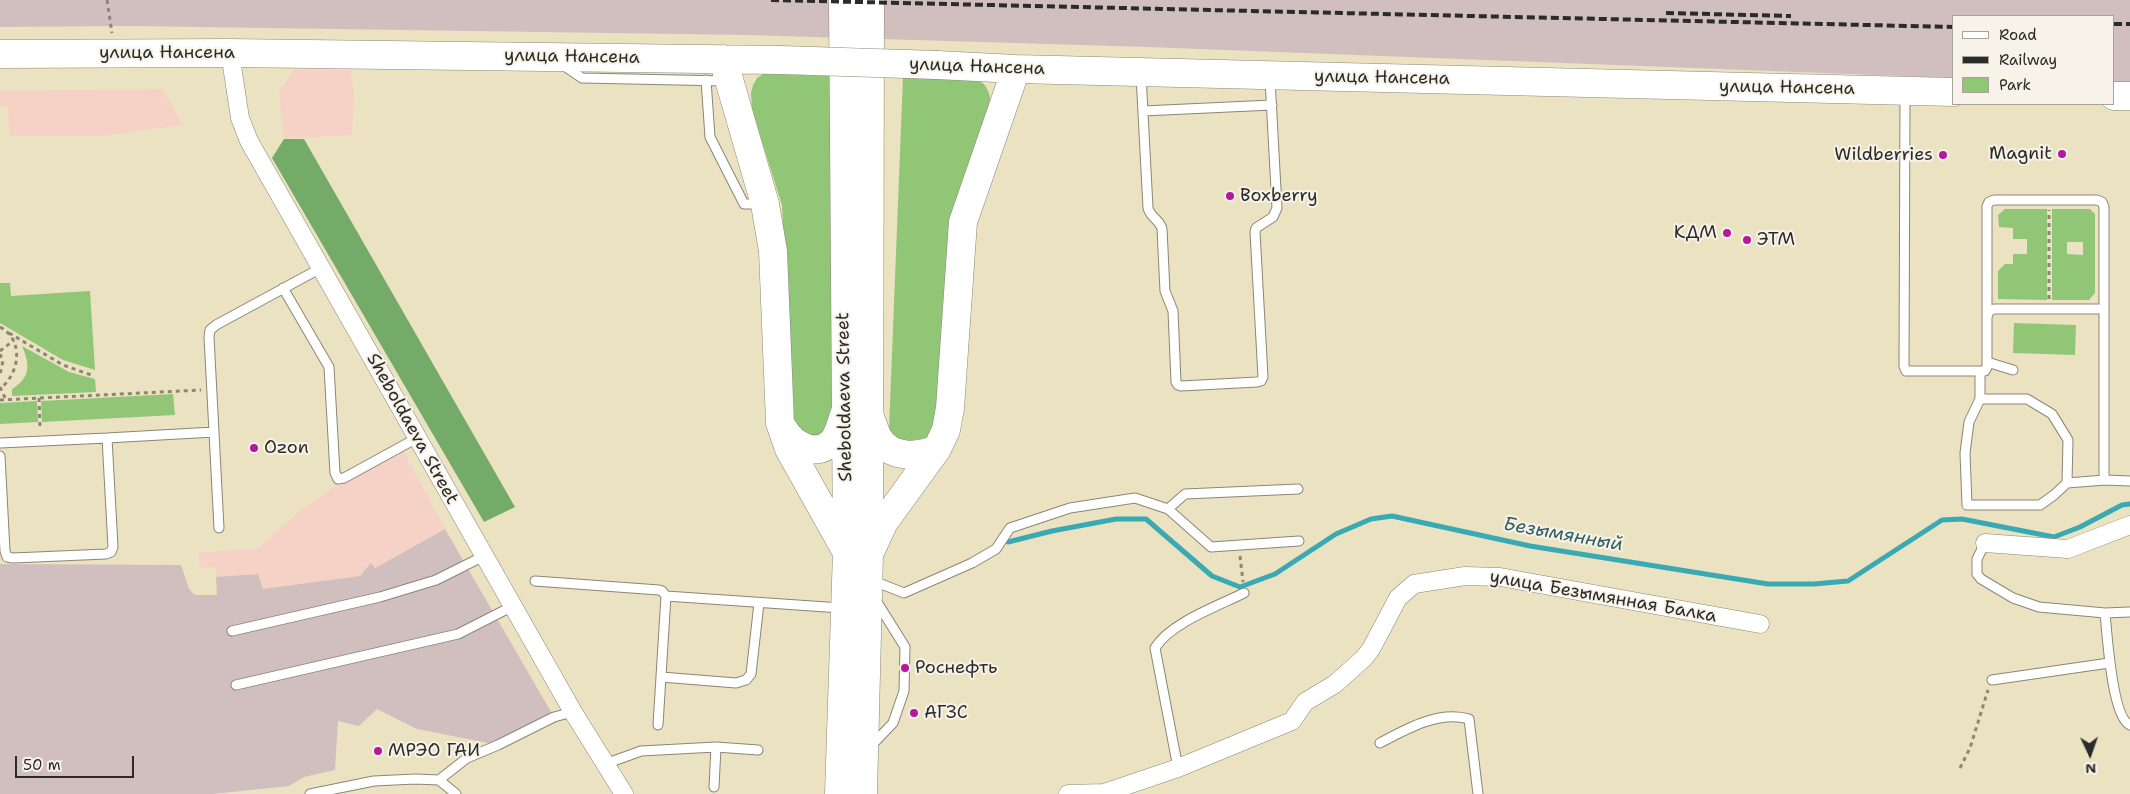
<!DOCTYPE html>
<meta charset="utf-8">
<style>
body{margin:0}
#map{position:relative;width:2130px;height:794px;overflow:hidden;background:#ebe2c1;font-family:"Shantell Sans",sans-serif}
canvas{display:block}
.legend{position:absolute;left:1952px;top:15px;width:162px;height:90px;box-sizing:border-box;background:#f7f3e8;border:1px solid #a5a39c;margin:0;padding:6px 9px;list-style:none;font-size:15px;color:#2b2b2b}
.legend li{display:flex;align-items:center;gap:10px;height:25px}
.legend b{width:25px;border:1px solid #a5a39c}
.north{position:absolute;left:2065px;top:729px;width:50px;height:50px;-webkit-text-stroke:4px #f7f3e8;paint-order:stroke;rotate:177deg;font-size:14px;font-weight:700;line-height:20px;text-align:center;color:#2b2b2b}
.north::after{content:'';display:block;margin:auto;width:18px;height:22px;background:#2b2b2b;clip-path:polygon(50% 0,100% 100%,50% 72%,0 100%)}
.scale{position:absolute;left:15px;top:756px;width:119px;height:22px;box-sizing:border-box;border:2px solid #2b2b2b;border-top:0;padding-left:6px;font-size:15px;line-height:18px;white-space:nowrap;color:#2b2b2b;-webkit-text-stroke:4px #f7f3e8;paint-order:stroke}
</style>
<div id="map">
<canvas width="2130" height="794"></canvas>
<ul class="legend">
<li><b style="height:6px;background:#fff"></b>Road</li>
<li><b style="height:6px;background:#2b2b2b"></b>Railway</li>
<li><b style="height:14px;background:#92c677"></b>Park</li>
</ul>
<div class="north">N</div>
<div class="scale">50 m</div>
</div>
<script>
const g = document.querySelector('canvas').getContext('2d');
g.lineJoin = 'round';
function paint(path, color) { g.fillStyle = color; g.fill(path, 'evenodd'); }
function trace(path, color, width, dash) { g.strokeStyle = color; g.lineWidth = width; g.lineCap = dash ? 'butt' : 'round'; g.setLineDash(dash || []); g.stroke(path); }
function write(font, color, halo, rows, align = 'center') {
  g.font = font + ' "Shantell Sans",sans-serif'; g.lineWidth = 4; g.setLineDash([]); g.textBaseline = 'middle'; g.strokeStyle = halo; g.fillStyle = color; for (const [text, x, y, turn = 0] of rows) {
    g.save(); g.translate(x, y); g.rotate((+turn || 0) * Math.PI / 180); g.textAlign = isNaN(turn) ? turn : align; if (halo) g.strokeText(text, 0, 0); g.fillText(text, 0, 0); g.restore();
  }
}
const built = new Path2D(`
 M 294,70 L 350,70 L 354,92 L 352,135 L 284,139 L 279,93 Z
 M 163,89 L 183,125 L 102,136 L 10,136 L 8,106 L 0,106 L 0,91 Z
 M 403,450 L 445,529 L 374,568 L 371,563 L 360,576 L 263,589 L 258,574 L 216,577 L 216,567 L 200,568 L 199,552 L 258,549 L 295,515 L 331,489 Z`);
const industrial = new Path2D(`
 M 0,0 L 2130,0 L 2130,85 L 2114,84 L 2114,16 L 1954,16 L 1954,78 L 1148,47 L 747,35 L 130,26 L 0,27 Z
 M 445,529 L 554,717 L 498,745 L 417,729 L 377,709 L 359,726 L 338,721 L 335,770 L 304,777 L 289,786 L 213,794 L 0,794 L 0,564 L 181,565 L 189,589 L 195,595 L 217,595 L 216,577 L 258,574 L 263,589 L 360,576 L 371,563 L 375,568 Z`);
const green = new Path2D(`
 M 763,74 L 840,76 L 834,426 L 809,443 L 793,420 L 782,205 L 752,110 L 751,93 L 753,85 L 757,78 Z
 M 903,77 C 921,78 963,74 979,81 C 987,84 989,93 991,101 L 937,424 L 932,435 L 920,446 L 893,440 L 889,429 Z
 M 2005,209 L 2047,209 L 2047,300 L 1998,299 L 1998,271 L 2005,264 L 2013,264 L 2013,254 L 2027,254 L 2027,239 L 2013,239 L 2013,228 L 1999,227 L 1998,215 Z
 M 2052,209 L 2090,209 L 2095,214 L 2095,293 L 2089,300 L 2052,300 ZM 2067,242 L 2083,242 L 2083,255 L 2067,254 Z
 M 0,283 L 10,283 L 11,296 L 90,291 L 95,370 L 63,360 L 0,323 Z
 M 2014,323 L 2076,325 L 2075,355 L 2013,353 Z
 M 22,346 L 69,372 L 95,379 L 96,392 L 12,396 L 12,389 C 31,377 30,365 22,346 Z
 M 173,394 L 175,415 L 42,422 L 41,401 Z
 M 37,401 L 38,422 L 0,424 L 0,403 Z`);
const forest = new Path2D(`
 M 284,139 L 304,139 L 515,507 L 484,522 L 272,158 Z`);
const stream = new Path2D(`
 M 1008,542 L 1052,531 L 1116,519 L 1146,519 L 1212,576 L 1240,587 L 1275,574 L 1336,534 L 1371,519 L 1392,516 L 1530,546 L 1768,584 L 1814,584 L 1848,581 L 1942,520 L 1962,519 L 2054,537 L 2080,527 L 2122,505 L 2130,504`);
const path = new Path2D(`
 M 107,0 L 112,33
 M 2049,299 L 2049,210
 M 0,327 C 24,340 20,372 1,388
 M 9,333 L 63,365 L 94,376
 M 0,351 L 14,340
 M 0,354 L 3,361 L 0,374
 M 0,387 L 6,400
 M 39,398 L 40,430
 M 0,400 L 201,390
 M 1240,556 L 1243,582
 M 1960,768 L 1970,748 L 1988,690`);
const service = new Path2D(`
 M 563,65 L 582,78 L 726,81
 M 1141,75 L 1148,208 C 1150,217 1160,220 1162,229 L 1165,291 L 1173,311 L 1176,382 L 1178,385 L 1181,386 L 1257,382 L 1261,381 L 1263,377 L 1255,232 L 1256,228 L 1273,217 L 1277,208 L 1270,79
 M 706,80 L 710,137 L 744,204 L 762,204
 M 1905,95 L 1904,366 L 1906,371 L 1985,371 L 1987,367 L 1987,317 L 1989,311 L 1994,309 L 2104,309 L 2104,475 L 2105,480 L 2130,481
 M 1143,111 L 1272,105
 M 283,288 L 329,367 L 335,473 L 338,479 L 344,478 L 417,438
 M 1987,317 L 1987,206 L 1989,202 L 1994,200 L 2097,200 L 2102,202 L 2104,207 L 2104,309
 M 1987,362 L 2013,370
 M 1980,399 L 2027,399 L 2052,414 L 2068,440 L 2067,483 L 2054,495 L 2040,505 L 1967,505 L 1965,453 L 1969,422 L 1980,399 L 1980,373
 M 0,443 L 107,438
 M 0,456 L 5,551 L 7,557 L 13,558 L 106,554 L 111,552 L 113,547 L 107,438 L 214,432
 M 2067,483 L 2105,480
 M 1168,509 L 1185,494 L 1298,489
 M 219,528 L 209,337 L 210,330 L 216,325 L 321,268
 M 1985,543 L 1977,559 L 1977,574 L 1981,579 L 2013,598 L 2039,607 L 2105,613 L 2130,612
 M 871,580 L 904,593 L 972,563 L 996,549 L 1010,528 L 1070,508 L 1135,498 L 1168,509 L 1211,547 L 1299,541
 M 535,581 L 659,590 L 662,591 L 666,596 L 841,608
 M 2105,613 C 2107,633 2112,718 2130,725
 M 232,631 L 380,597 L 436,580 L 484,556
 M 661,677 L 736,683 L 746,680 L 751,674 L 759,603
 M 1992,680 L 2109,663
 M 236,685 L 458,634 L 513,606
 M 658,725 L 666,596
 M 1380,743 C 1406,729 1439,710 1469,719 L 1478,794
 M 870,747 L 893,723 L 904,691 L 905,647 L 875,599
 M 605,764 L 641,751 L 716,747 L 758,750
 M 1178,768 L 1155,648 C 1170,623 1218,606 1244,593
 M 439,780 L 467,758 L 498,745 L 554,717 L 573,712
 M 714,787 L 716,747
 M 310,794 L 374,781 L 415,779 L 439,780 L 456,794`);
const minor = new Path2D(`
 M 230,53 L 240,118 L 249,141 L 573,712 L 624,794
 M 1985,543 L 2068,549 L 2130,525
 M 1068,794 L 1104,793 L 1178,768 L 1292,721 L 1305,702 L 1335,684 L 1364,658 L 1371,649 L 1398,598 L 1414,584 L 1465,576 L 1500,577 L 1760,624`);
const primary = new Path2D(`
 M 0,54 L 230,53 L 781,60
 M 723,59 L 765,204 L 773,251 L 780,423 L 789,449 L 845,549
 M 937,65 L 1016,69 L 1954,92
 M 2114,96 L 2130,96
 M 870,417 C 873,424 875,433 879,439 C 892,459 918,457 937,449
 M 783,428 C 793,445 816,459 833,441 C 839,434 841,423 844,415
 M 872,548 L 884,522 L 937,449 L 946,430 L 950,408 L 963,222 L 1016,69
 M 839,794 L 847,552 L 843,0
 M 863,794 L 869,554 L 870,0`);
const rail = new Path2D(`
 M 771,0 L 1954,27
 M 1666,13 L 1791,16
 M 2114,24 L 2130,24`);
const primaryBridge = new Path2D(`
 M 781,60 L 937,65`);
const markers = [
 [2062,154,5,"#b5179e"],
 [1943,155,5,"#b5179e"],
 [1230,196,5,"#b5179e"],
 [1727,233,5,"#b5179e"],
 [1747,240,5,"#b5179e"],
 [254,448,5,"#b5179e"],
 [905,668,5,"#b5179e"],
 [914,713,5,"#b5179e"],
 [378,751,5,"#b5179e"]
];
const streetNames = [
 ["улица Нансена",167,53],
 ["улица Нансена",572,57,1],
 ["улица Нансена",977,67,2],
 ["улица Нансена",1382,78,1],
 ["улица Нансена",1787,88,1],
 ["Sheboldaeva Street",845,397,-91],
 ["Sheboldaeva Street",412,429,61],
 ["улица Безымянная Балка",1603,597,10]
];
const poiNames = [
 ["Magnit",2052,154,"right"],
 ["Wildberries",1933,155,"right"],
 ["Boxberry",1240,196],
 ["КДМ",1717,233,"right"],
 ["ЭТМ",1757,240],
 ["Ozon",264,448],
 ["Роснефть",915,668],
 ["АГЗС",924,713],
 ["МРЭО ГАИ",388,751]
];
const waterNames = [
 ["Безымянный",1563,535,10]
];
paint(built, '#f6d1c5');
paint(industrial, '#d1bfbf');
paint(green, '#92c677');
paint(forest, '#75ab68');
trace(stream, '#39aab4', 5);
trace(service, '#8b8676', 11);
trace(minor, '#8b8676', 19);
trace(primary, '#8b8676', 29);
trace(path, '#8b8676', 3, [4, 4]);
trace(service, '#fff', 9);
trace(minor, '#fff', 18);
trace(primary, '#fff', 28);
trace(rail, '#2b2b2b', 4, [8, 4]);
trace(primaryBridge, '#8b8676', 29, []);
trace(primaryBridge, '#fff', 28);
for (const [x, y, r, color] of markers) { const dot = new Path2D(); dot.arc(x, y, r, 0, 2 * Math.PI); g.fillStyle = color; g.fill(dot); trace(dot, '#f7f3e8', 2); }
write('18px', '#2b2b2b', '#f7f3e8', streetNames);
write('18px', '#2b2b2b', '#f7f3e8', poiNames, 'left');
write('italic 19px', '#315e62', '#f7f3e8', waterNames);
</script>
